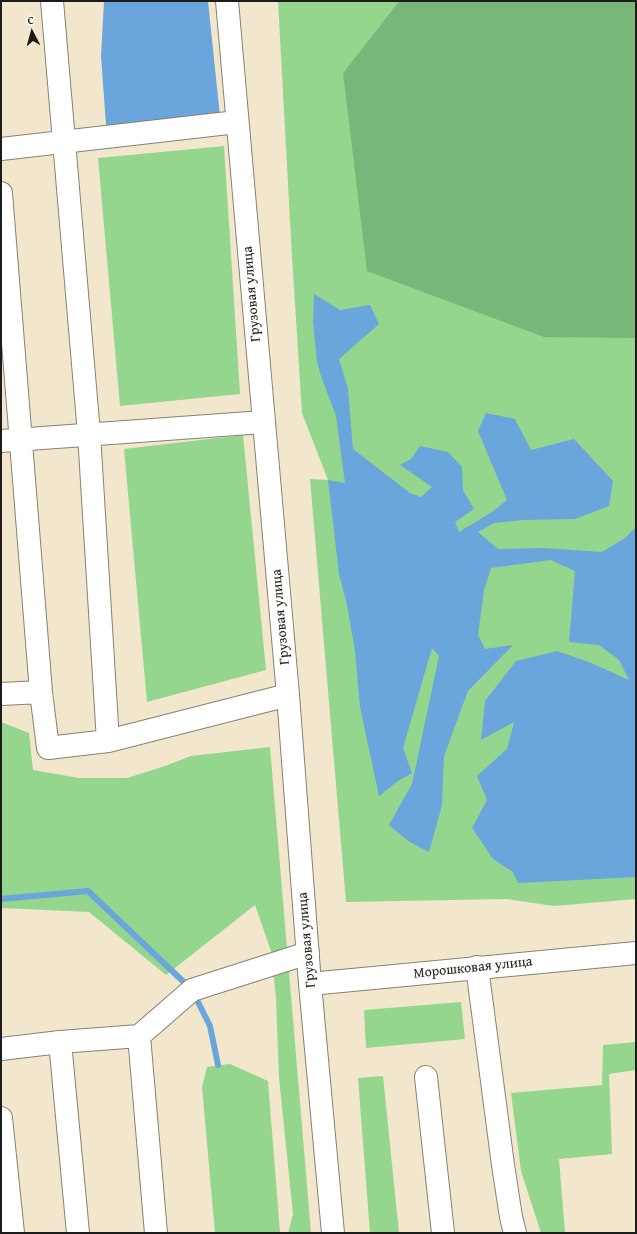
<!DOCTYPE html>
<meta charset="utf-8">
<style>
body{margin:0}
#map{position:relative;width:637px;height:1234px;overflow:hidden;background:#f2e6cd;font-family:"Gentium Book Plus",serif}
canvas{display:block}
.frame{position:absolute;inset:0;border:2px solid #1c1c1c;pointer-events:none}
.north{position:absolute;left:12px;top:12px;width:40px;height:40px;-webkit-text-stroke:3px #fdfcf7;paint-order:stroke;rotate:354deg;font-size:11px;font-weight:700;line-height:16px;text-align:center;color:#1c1c1c}
.north::after{content:'';display:block;margin:auto;width:14px;height:18px;background:#1c1c1c;clip-path:polygon(50% 0,100% 100%,50% 72%,0 100%)}
</style>
<div id="map">
<canvas width="637" height="1234"></canvas>
<div class="frame"></div>
<div class="north">С</div>
</div>
<script>
const g = document.querySelector('canvas').getContext('2d');
g.lineJoin = 'round';
function paint(path, color) { g.fillStyle = color; g.fill(path, 'evenodd'); }
function trace(path, color, width, dash) { g.strokeStyle = color; g.lineWidth = width; g.lineCap = dash ? 'butt' : 'round'; g.setLineDash(dash || []); g.stroke(path); }
function write(font, color, halo, rows, align = 'center') {
  g.font = font + ' "Gentium Book Plus",serif'; g.lineWidth = 3; g.setLineDash([]); g.textBaseline = 'middle'; g.strokeStyle = halo; g.fillStyle = color; for (const [text, x, y, turn = 0] of rows) {
    g.save(); g.translate(x, y); g.rotate((+turn || 0) * Math.PI / 180); g.textAlign = isNaN(turn) ? turn : align; if (halo) g.strokeText(text, 0, 0); g.fillText(text, 0, 0); g.restore();
  }
}
const green = new Path2D(`
 M 278,1 L 399,1 L 343,73 L 636,335 L 636,899 L 554,906 L 506,899 L 346,902 L 310,479 L 328,480 L 302,413 L 292,257 Z
 M 224,146 L 240,394 L 120,406 L 98,158 Z
 M 243,435 L 266,670 L 147,702 L 124,449 Z
 M 1,722 L 29,733 L 33,770 L 79,778 L 127,778 L 165,766 L 191,756 L 270,747 L 311,1233 L 288,1233 L 293,1214 L 279,1078 L 276,998 L 271,951 L 255,905 L 166,975 L 89,912 L 1,908 Z
 M 461,1002 L 465,1039 L 366,1048 L 364,1010 Z
 M 636,1042 L 636,1070 L 609,1074 L 612,1154 L 559,1159 L 565,1233 L 541,1233 L 521,1171 L 511,1093 L 602,1085 L 603,1045 Z
 M 230,1064 L 268,1081 L 280,1233 L 215,1233 L 202,1087 L 207,1067 Z
 M 383,1076 L 399,1233 L 370,1233 L 358,1078 Z`);
const forest = new Path2D(`
 M 399,1 L 636,1 L 636,338 L 544,337 L 367,271 L 343,73 Z`);
const water = new Path2D(`
 M 104,1 L 208,1 L 221,126 L 130,137 L 106,125 L 101,56 Z
 M 314,294 L 340,310 L 370,305 L 379,324 L 339,359 L 348,389 L 353,449 L 410,493 L 421,497 L 432,487 L 400,465 L 411,459 L 420,446 L 448,452 L 462,467 L 463,490 L 474,509 L 455,522 L 459,532 L 492,512 L 507,500 L 478,431 L 486,413 L 515,419 L 531,450 L 574,439 L 613,481 L 609,506 L 575,519 L 523,520 L 494,523 L 478,532 L 498,549 L 543,548 L 602,552 L 625,538 L 636,527 L 636,877 L 518,883 L 513,872 L 493,859 L 472,828 L 487,800 L 477,776 L 507,749 L 514,722 L 481,740 L 485,701 L 516,661 L 557,651 L 589,662 L 629,680 L 619,660 L 599,645 L 569,642 L 575,571 L 551,560 L 491,568 L 484,590 L 478,635 L 485,649 L 513,645 L 468,691 L 444,756 L 442,805 L 429,852 L 408,841 L 389,825 L 412,784 L 439,656 L 432,648 L 403,748 L 412,773 L 398,781 L 379,796 L 360,707 L 355,651 L 347,605 L 339,574 L 328,480 L 345,483 L 336,416 L 322,379 L 317,362 L 313,322 Z`);
const stream = new Path2D(`
 M 1,899 L 88,891 L 189,987
 M 194,994 L 210,1026 L 218,1065`);
const minor = new Path2D(`
 M 52,1 L 89,434 L 108,741
 M 1,149 L 237,122
 M 1,193 L 41,692 L 48,748 L 108,741 L 288,695
 M 1,441 L 263,422
 M 1,694 L 41,692
 M 477,967 L 503,1165 L 511,1217 L 515,1233
 M 139,1036 L 156,1233
 M 60,1042 L 78,1233
 M 1,1049 L 60,1042 L 139,1036 L 192,990 L 308,953
 M 426,1077 L 443,1233
 M 1,1118 L 13,1233`);
const major = new Path2D(`
 M 227,1 L 288,695 L 310,984 L 333,1233
 M 310,984 L 636,953`);
const streetNames = [
 ["Грузовая улица",252,294,-95],
 ["Грузовая улица",281,617,-95],
 ["Грузовая улица",307,940,-95],
 ["Морошковая улица",473,968,-6]
];
paint(green, '#95d68e');
paint(forest, '#78b779');
paint(water, '#6aa5db');
trace(stream, '#6aa5db', 6);
trace(minor, '#878174', 24);
trace(major, '#878174', 24);
trace(minor, '#fff', 22);
trace(major, '#fff', 22);
write('14px', '#1c1c1c', '#fdfcf7', streetNames);
</script>
